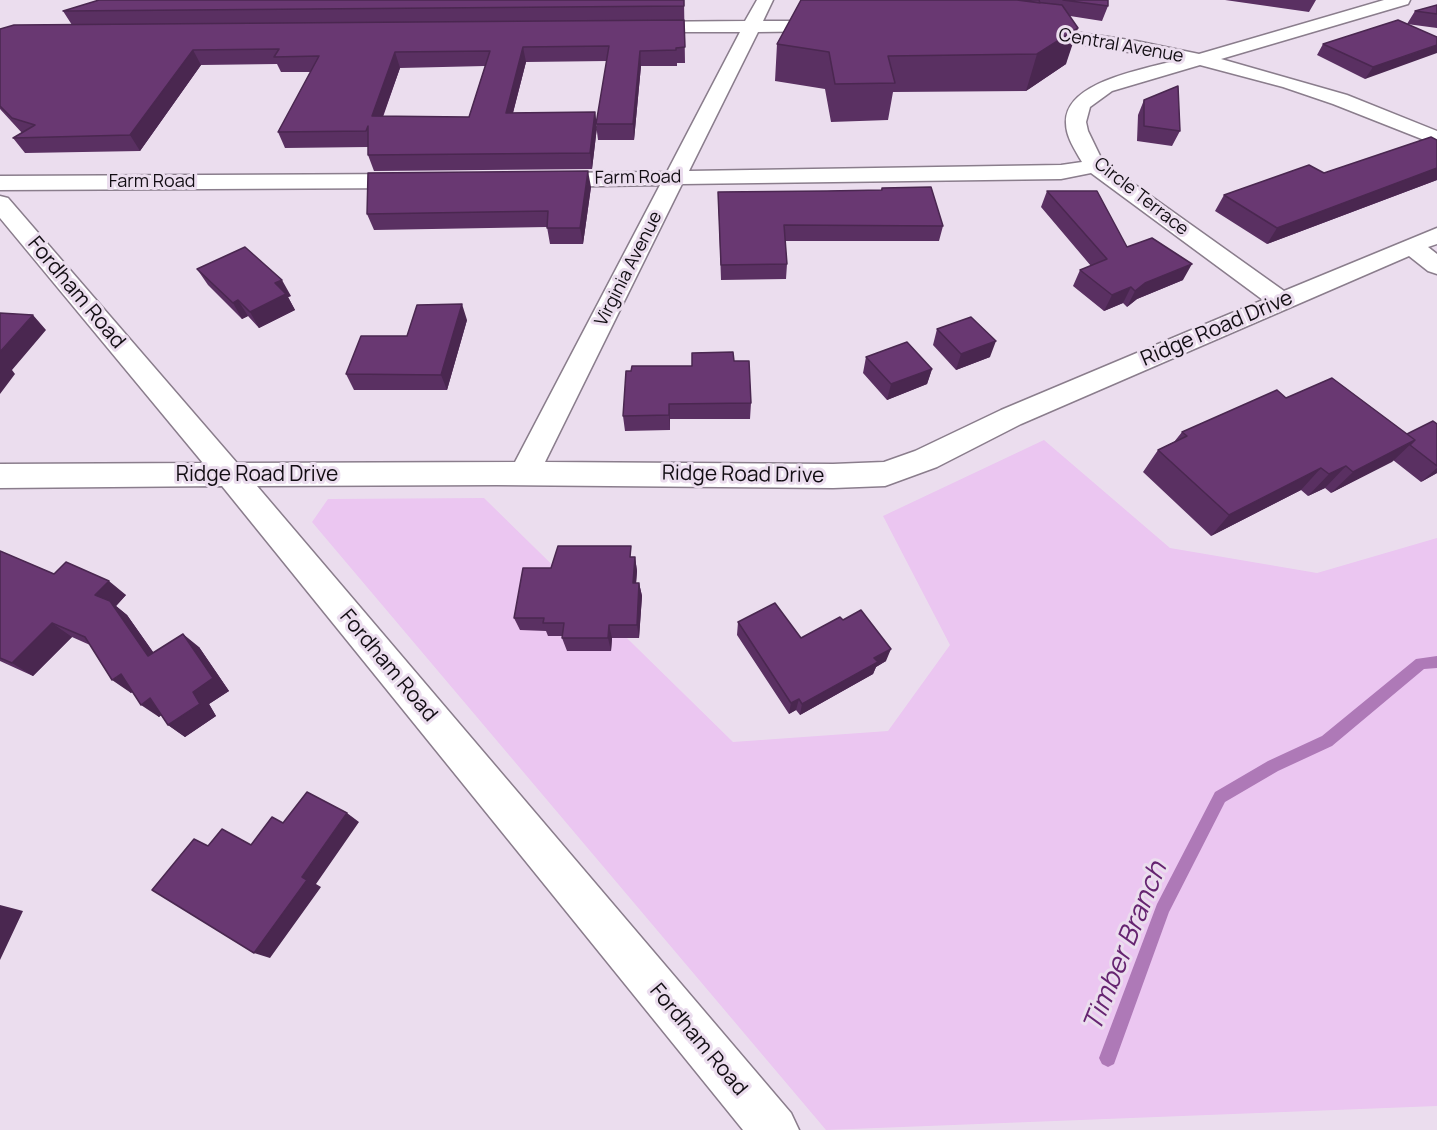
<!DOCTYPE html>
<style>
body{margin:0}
canvas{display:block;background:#ebddee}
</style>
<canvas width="1437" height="1130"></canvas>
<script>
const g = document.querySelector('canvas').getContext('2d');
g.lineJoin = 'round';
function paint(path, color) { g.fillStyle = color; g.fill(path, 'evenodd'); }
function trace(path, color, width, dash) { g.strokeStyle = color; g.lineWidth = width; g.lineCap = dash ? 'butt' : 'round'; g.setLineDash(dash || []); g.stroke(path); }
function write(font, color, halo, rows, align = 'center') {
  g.font = font + ' Manrope,sans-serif'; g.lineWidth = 6; g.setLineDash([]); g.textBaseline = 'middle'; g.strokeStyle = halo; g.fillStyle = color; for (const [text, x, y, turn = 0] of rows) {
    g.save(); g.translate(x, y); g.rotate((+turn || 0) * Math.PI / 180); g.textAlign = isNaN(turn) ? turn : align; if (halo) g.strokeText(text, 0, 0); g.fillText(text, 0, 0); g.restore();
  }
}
const green = new Path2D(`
 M 1044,440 L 1170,548 L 1317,573 L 1437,538 L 1437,1106 L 826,1130 L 312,522 L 328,499 L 484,498 L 733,742 L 888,731 L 950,645 L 883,516 Z`);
const stream = new Path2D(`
 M 1437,656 L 1437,668 L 1424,669 L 1332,746 L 1278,771 L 1225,802 L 1169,912 L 1114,1064 L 1108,1067 L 1102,1064 L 1099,1058 L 1157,904 L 1215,792 L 1268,761 L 1322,736 L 1416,659 Z`);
const minor = new Path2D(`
 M 757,0 L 773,0 L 763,21 L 831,21 L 837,22 L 840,26 L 837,30 L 831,31 L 758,32 L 689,171 L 1061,165 L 1082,162 C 1075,150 1066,137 1066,123 C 1064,81 1147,69 1177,60 L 1032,36 L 1026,35 L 1023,31 L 1026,27 L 1032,26 L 1136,41 L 1199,54 L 1384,0 L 1410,0 L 1408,4 L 1221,59 L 1347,95 L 1437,131 L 1437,145 L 1333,104 L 1283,87 L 1200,65 L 1112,91 L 1090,107 L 1086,122 L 1088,131 L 1103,162 L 1284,291 L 1437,228 L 1437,244 L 1428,247 L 1437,254 L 1437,274 L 1428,271 L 1409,256 L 1021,424 L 937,467 L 885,486 L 833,488 L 497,485 L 257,486 L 791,1113 L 799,1130 L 743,1130 L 222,486 L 0,488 L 0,464 L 203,463 L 0,218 L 0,196 L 8,198 L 237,463 L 515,462 L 660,185 L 545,187 L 537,185 L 534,180 L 537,175 L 545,173 L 667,172 L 740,32 L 639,32 L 633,31 L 630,27 L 633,23 L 639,22 L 745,21 ZM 1091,173 L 1263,300 L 1001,410 L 915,451 L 884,462 L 833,464 L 545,462 L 682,184 L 1061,179 Z
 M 412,174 L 420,176 L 423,181 L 420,186 L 412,188 L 0,190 L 0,176 Z`);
const wall = new Path2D(`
 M 684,0 L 685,63 L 677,63 L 677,66 L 641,66 L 634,140 L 598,140 L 596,124 L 607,61 L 526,62 L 513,113 L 595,112 L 597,127 L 592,169 L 374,171 L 368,155 L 368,147 L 285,148 L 278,132 L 311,72 L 281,72 L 277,64 L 201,65 L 140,151 L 25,153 L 13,138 L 22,133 L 0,109 L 0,29 L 72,25 L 63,11 ZM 485,66 L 469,117 L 383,117 L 400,68 Z
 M 801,0 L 1108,0 L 1108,6 L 1102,21 L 1070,16 L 1066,64 L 1026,91 L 893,92 L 888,120 L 831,122 L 825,89 L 775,81 L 777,44 Z
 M 1225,0 L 1316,0 L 1309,12 Z
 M 1437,5 L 1437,28 L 1407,24 L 1415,11 Z
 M 1437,37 L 1365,79 L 1317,55 L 1323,44 Z
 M 1144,100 L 1180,131 L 1172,146 L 1137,141 L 1138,115 Z
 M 1437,140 L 1437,180 L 1267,244 L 1215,211 L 1224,195 L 1324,173 Z
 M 591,187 L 583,244 L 550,244 L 547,227 L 374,230 L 367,214 Z
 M 882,188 L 943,226 L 939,241 L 785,241 L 787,264 L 786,279 L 721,280 L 718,192 L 827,191 L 881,190 Z
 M 1047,191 L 1127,247 L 1183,280 L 1137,299 L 1127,307 L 1123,303 L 1104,311 L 1073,286 L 1080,270 L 1091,266 L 1041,207 Z
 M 197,269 L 291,296 L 288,297 L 295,310 L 259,328 L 248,316 L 242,319 L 208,285 Z
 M 467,320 L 447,390 L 354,390 L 346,374 L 407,336 Z
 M 937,329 L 990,357 L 956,370 L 933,345 Z
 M 866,357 L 932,369 L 927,384 L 887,400 L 863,373 Z
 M 734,361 L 751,403 L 750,419 L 670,419 L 670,430 L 625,431 L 623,416 L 692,366 Z
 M 1286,398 L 1407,434 L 1437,424 L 1437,473 L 1421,482 L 1393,460 L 1331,493 L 1325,488 L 1308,496 L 1301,490 L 1211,536 L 1143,472 L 1158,450 L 1174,442 L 1182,432 Z
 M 0,551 L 54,574 L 126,595 L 116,606 L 127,615 L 153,652 L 199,647 L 229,691 L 209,704 L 216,716 L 185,737 L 168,725 L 161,715 L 159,717 L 132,692 L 131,693 L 90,645 L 72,637 L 33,676 L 0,661 Z
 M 635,557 L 637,571 L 636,583 L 639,583 L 642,596 L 639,638 L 612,638 L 611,651 L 567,651 L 562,638 L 563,636 L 548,636 L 546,631 L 520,630 L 514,618 L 551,568 Z
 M 738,622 L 801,638 L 886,661 L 876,667 L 873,674 L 800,715 L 796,710 L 789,714 L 737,635 Z`);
const shadedWall = new Path2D(`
 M 1078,28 L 1066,64 L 1026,91 L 1037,54 Z
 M 1437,45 L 1437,53 L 1365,79 L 1373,67 Z
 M 523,47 L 526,62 L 509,128 L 506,113 Z
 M 193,50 L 201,65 L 140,151 L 130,135 Z
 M 640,51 L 641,66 L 634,140 L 633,124 Z
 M 395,52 L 400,68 L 377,132 L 372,116 Z
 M 595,112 L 597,127 L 592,169 L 590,153 Z
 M 1437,168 L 1437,180 L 1267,244 L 1277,228 Z
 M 588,171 L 591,187 L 583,244 L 580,228 Z
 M 1192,264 L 1183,280 L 1137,299 L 1127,307 L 1135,291 L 1145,283 Z
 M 282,280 L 291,296 L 288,297 L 295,310 L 259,328 L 250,312 L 275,283 Z
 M 1131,287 L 1123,303 L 1104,311 L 1112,295 Z
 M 238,300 L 248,316 L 242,319 L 233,303 Z
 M 462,304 L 467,320 L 447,390 L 441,375 Z
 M 33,315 L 46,330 L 12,370 L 15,374 L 0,394 L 0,352 Z
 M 996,341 L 990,357 L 956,370 L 961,354 Z
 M 932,369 L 927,384 L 887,400 L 891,384 Z
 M 669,404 L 670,419 L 670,430 L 669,415 Z
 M 1415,440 L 1392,462 L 1331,493 L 1353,472 Z
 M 1346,466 L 1325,488 L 1308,496 L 1329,474 Z
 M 1321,468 L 1301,490 L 1211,536 L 1229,515 Z
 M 1437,468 L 1437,473 L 1421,482 Z
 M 635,557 L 637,571 L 635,597 L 633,583 Z
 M 109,581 L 126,595 L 116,606 L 127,615 L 165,669 L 148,656 L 95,595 Z
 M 639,583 L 642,596 L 639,638 L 637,625 Z
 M 52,623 L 72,637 L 33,676 L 12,663 Z
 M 609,625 L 612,638 L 611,651 L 608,638 Z
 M 183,634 L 199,647 L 229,691 L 209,704 L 216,716 L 185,737 L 168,725 L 193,692 Z
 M 891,649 L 886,661 L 876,667 L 873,674 L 800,715 L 802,704 L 874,658 Z
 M 121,674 L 139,687 L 131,693 L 112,680 Z
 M 150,698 L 168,710 L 159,717 L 141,705 Z
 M 799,699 L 796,710 L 789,714 L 791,703 Z
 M 347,813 L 359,822 L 316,884 L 321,887 L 270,958 L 254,953 L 302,877 Z
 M 0,905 L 23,911 L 0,960 Z`);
const building = new Path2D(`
 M 99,0 L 684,0 L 684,6 L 63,11 Z
 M 801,0 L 1017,0 L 1062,5 L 1078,28 L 1037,54 L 888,56 L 895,83 L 835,84 L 829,52 L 777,44 Z
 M 1017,0 L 1039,0 L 1040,3 Z
 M 1063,0 L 1108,0 L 1108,6 Z
 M 1437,5 L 1437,14 L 1415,11 Z
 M 684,20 L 685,47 L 676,48 L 676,50 L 640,51 L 633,124 L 596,124 L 609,46 L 523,47 L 506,113 L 595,112 L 590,153 L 368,155 L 368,126 L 366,131 L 278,132 L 319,56 L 274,57 L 279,49 L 193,50 L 130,135 L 13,138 L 35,125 L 12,118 L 0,106 L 0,29 L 14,25 ZM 490,51 L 469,117 L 372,116 L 395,52 Z
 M 1398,20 L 1437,37 L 1437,45 L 1373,67 L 1323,44 Z
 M 1178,86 L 1180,131 L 1144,126 L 1144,100 Z
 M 1431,137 L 1437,140 L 1437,168 L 1277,228 L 1224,195 L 1309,165 L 1324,173 Z
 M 588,171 L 580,228 L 547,228 L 548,211 L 367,214 L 368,173 Z
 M 931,187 L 943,226 L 784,225 L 787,264 L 721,265 L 718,192 L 827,191 L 882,190 L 882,188 Z
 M 1047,191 L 1097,191 L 1127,247 L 1152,238 L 1192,264 L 1145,283 L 1135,291 L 1131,287 L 1112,295 L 1080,270 L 1107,259 Z
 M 245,247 L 282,280 L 275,283 L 286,294 L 250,312 L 238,300 L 233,303 L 197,269 Z
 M 462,304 L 441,375 L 346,374 L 361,336 L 407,336 L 417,305 Z
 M 0,313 L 33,315 L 0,352 Z
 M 971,317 L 996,341 L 961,354 L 937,329 Z
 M 907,342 L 932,369 L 891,384 L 866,357 Z
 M 733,352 L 734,361 L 749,361 L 751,403 L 669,404 L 669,415 L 623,416 L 626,371 L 631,371 L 632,366 L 692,366 L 692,353 Z
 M 1332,378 L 1415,440 L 1353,472 L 1346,466 L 1329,474 L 1321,468 L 1229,515 L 1158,450 L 1187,436 L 1182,432 L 1277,390 L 1286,398 Z
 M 1433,421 L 1437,424 L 1437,466 L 1410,445 L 1415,440 L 1407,434 Z
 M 558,546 L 631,546 L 630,557 L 635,557 L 633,583 L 639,583 L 637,625 L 609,625 L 608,638 L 562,638 L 564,623 L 543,623 L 544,618 L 514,618 L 523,568 L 551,568 Z
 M 0,551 L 54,574 L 66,562 L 109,581 L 95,595 L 110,601 L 148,656 L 183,634 L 213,678 L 193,692 L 200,704 L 168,725 L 150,698 L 141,705 L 121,674 L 112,680 L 85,637 L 52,623 L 12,663 L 0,658 Z
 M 775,603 L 801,638 L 840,617 L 843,620 L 861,610 L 891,649 L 874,658 L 878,662 L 802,704 L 799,699 L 791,703 L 738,622 Z
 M 307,792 L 347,813 L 302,877 L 307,880 L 254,953 L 152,890 L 194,839 L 208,846 L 222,829 L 251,845 L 272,817 L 283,823 Z`);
const farStreetnames = [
 ["Central Avenue",1121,46,10],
 ["Farm Road",638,178,-1],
 ["Farm Road",152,182],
 ["Circle Terrace",1141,197,38],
 ["Virginia Avenue",629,269,-63]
];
const streetNames = [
 ["Fordham Road",76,293,50],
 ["Ridge Road Drive",1217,329,-23],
 ["Ridge Road Drive",257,475],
 ["Ridge Road Drive",743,475,1],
 ["Fordham Road",388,666,50],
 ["Fordham Road",698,1040,50]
];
const nearWaternames = [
 ["Timber Branch",1126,947,-68]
];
paint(green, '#ebc6f1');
paint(stream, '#ae79b7');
trace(minor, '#8a7d8c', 3);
paint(minor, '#fff');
paint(wall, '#5a3062');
paint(shadedWall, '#4a2750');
paint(building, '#693872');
trace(building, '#4a2750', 1.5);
write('18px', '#120d13', '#ebddee', farStreetnames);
write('21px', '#120d13', '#ebddee', streetNames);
write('italic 27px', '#662471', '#ebddee', nearWaternames);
</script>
